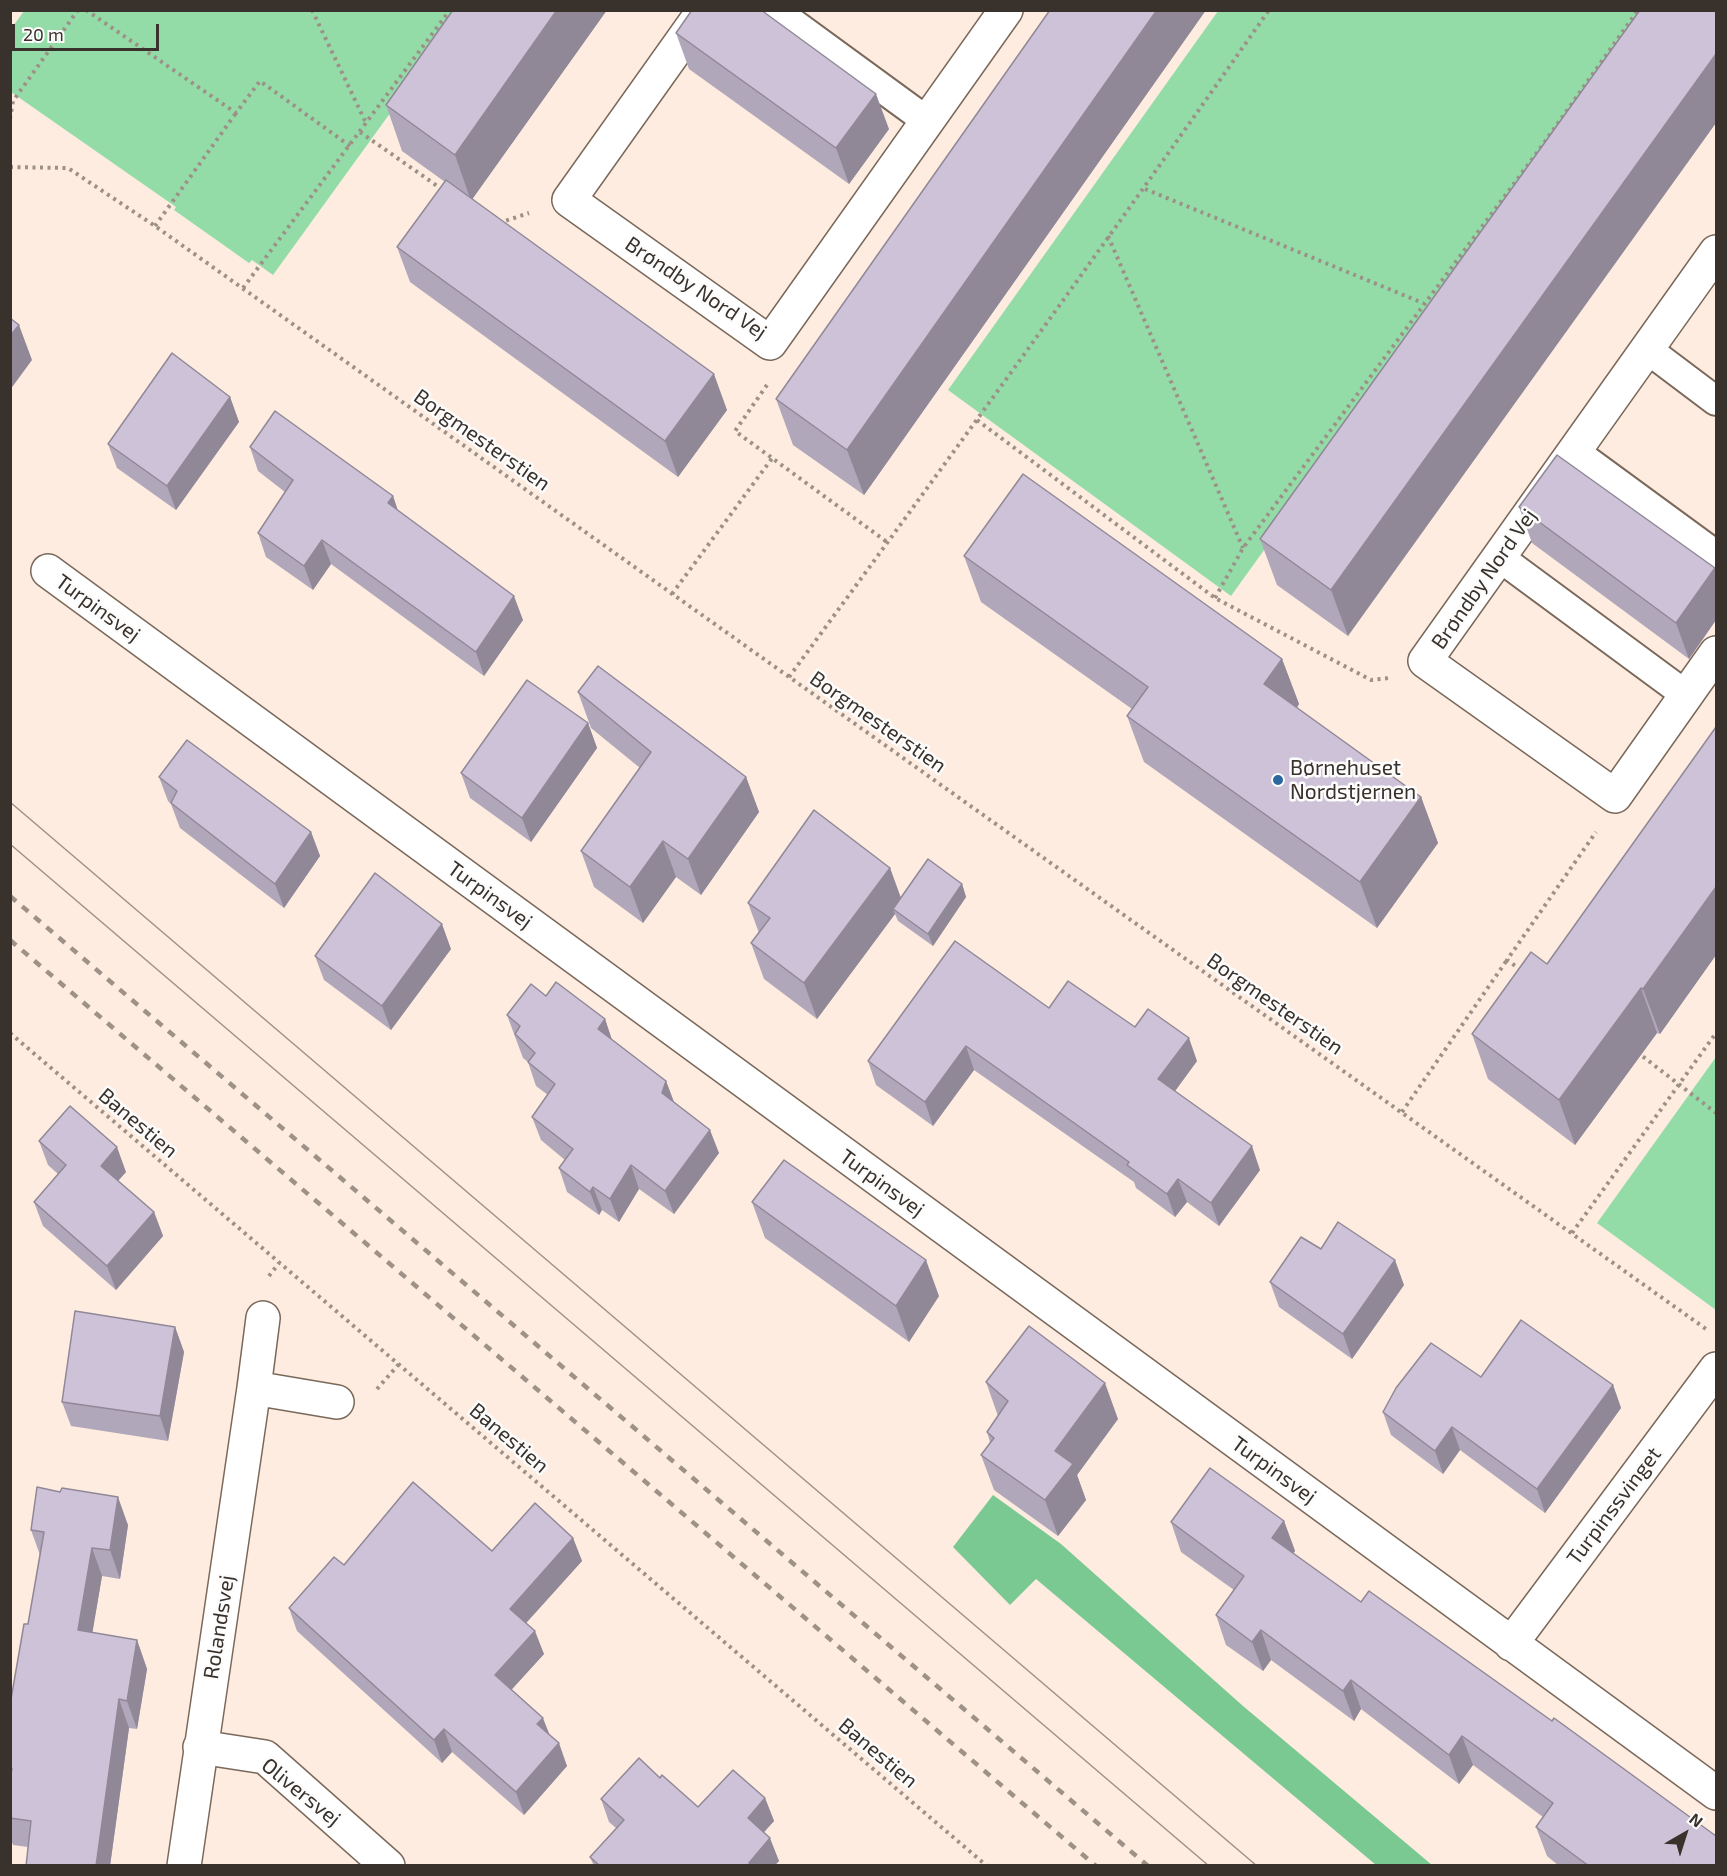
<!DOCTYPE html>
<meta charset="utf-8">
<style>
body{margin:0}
#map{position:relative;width:1727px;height:1876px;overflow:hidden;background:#fdecdf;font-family:"Exo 2",sans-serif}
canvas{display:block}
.frame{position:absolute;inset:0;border:12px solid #39312b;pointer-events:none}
.north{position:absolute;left:1655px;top:1804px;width:60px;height:60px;-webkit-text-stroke:4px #fcfcfc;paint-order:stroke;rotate:39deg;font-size:16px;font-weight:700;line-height:24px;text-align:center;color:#39312b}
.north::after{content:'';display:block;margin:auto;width:21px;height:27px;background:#39312b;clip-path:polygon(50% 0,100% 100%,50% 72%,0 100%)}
.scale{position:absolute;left:12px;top:24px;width:147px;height:27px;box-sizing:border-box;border:3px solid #39312b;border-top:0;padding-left:8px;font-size:18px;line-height:21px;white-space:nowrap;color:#39312b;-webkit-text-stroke:4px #fcfcfc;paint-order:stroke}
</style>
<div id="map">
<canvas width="1727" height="1876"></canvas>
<div class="frame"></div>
<div class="north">N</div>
<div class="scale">20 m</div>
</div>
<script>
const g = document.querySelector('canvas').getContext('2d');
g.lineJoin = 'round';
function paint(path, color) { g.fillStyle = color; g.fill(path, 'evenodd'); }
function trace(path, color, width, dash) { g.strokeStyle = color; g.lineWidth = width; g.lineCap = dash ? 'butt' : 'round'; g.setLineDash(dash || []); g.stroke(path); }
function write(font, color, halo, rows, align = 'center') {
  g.font = font + ' "Exo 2",sans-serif'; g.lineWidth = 5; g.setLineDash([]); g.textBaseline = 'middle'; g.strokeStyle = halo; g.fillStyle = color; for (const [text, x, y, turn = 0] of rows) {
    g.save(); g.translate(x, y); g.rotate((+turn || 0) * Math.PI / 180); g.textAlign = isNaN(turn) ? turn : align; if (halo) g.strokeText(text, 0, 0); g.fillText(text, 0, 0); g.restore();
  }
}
const green = new Path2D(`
 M 24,11 L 464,11 L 273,275 L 252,260 L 249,263 L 174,210 L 176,207 L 11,92 L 11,29 Z
 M 1218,11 L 1652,11 L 1231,596 L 948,390 Z
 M 1716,1057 L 1716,1310 L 1597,1223 Z`);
const forest = new Path2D(`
 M 993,1495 L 1061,1544 L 1243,1706 L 1432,1865 L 1376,1865 L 1036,1579 L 1010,1605 L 953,1547 Z`);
const path = new Path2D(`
 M 86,10 L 236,113 L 260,81 L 350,146
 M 312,10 L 366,123
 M 10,119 L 13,101 L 78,10
 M 360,132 L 443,190
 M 10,167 L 68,168 L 155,226 L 1706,1329
 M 1145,189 L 1423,303
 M 499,223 L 529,213
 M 155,226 L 236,113
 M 1108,236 L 1243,548
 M 243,288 L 450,10
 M 767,385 L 735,431 L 887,542
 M 977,420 L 1215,598 L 1371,680 L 1389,678
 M 672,594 L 773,457
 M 1215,598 L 1243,548 L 1539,150 L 1638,10
 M 789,677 C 951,456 1112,235 1269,10
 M 1521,970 L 1507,960 L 1596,832
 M 10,1033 L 987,1866
 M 1637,1052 L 1716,1113
 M 1402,1112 L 1507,960
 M 1572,1233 L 1716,1033
 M 269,1276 L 279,1263
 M 377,1389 L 399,1364`);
const lane = new Path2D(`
 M 775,10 L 927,121
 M 1647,349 L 1716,401
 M 1574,451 L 1716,555
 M 1499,557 L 1686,695`);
const street = new Path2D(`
 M 704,10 L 569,200 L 770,343 L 1006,10
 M 1716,252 L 1425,661 L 1615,796 L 1716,653
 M 48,571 L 1716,1793
 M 254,1388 L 263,1318
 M 1511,1644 L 1716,1369
 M 200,1747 L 265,1757 L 388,1866
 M 184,1866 L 254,1388 L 337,1402`);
const tram = new Path2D(`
 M 10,802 L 1257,1866
 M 10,844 L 1209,1866`);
const rail = new Path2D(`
 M 10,896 L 1148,1866
 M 10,940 L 1096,1866`);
const wall = new Path2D(`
 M 607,10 L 472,199 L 727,410 L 678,477 L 410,282 L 397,247 L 445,182 L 402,151 L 386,105 Z
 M 1050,10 L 1206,10 L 864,495 L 793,445 L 776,399 Z
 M 1640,10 L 1348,636 L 1277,585 L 1260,539 Z
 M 676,33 L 889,129 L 849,184 L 689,69 Z
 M 230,397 L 239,422 L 176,510 L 117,468 L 108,444 Z
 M 250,447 L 393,496 L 398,511 L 523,620 L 484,676 L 331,564 L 313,590 L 266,557 L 258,533 L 285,492 L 258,471 Z
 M 1519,507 L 1716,571 L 1716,620 L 1689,659 L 1532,543 Z
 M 964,556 L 1282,659 L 1299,704 L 1297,708 L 1421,797 L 1438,843 L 1377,928 L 1144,762 L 1127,716 L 1132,709 L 981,602 Z
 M 578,692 L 746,777 L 759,812 L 701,895 L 676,877 L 643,923 L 594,887 L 581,851 L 640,768 L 591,728 Z
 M 588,723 L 597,748 L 531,842 L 470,798 L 461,773 Z
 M 1716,727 L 1716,955 L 1660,1034 L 1657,1033 L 1575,1145 L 1488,1079 L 1472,1034 L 1547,964 Z
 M 159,777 L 311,832 L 320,856 L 284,908 L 180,828 L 171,804 L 168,801 Z
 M 890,868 L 901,898 L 962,884 L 966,897 L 933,946 L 898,921 L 895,914 L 817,1019 L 764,979 L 751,943 L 759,933 L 748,903 Z
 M 451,949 L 391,1030 L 324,980 L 315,956 Z
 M 546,996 L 605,1019 L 612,1040 L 666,1081 L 674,1102 L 719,1153 L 674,1214 L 639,1189 L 619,1222 L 602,1210 L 599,1215 L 567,1192 L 559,1168 L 565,1160 L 541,1140 L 532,1117 L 548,1095 L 536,1086 L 528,1062 L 523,1058 L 507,1015 Z
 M 1049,1008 L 1135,1027 L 1197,1061 L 1175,1091 L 1260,1170 L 1219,1226 L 1187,1202 L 1175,1217 L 1136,1188 L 1134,1182 L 974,1070 L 933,1126 L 876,1085 L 868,1061 Z
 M 39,1141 L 126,1172 L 118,1181 L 154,1212 L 163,1236 L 116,1290 L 43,1226 L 34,1202 L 58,1174 L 48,1165 Z
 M 752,1202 L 939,1296 L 909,1342 L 765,1238 Z
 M 1321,1249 L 1404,1285 L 1352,1359 L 1279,1307 L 1270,1282 Z
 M 175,1327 L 184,1352 L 168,1441 L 71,1426 L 62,1402 Z
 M 1481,1377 L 1613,1385 L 1621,1408 L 1545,1513 L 1460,1450 L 1443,1474 L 1391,1435 L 1383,1412 Z
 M 986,1382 L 1118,1419 L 1077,1475 L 1086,1500 L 1058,1536 L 994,1490 L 981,1455 L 990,1442 L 987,1432 L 998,1416 Z
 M 60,1492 L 128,1525 L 120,1579 L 102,1576 L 92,1633 L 137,1640 L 147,1669 L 137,1729 L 129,1728 L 110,1866 L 26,1866 L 28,1847 L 13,1845 L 10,1836 L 10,1705 L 28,1624 L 40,1555 L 31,1530 Z
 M 1284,1521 L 1295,1551 L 1293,1553 L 1716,1866 L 1559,1866 L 1547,1856 L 1536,1827 L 1543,1817 L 1473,1765 L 1459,1784 L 1361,1709 L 1354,1721 L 1271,1660 L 1263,1671 L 1226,1645 L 1216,1615 L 1234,1590 L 1181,1552 L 1171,1522 Z
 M 573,1538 L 582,1561 L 526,1623 L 544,1654 L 511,1690 L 549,1734 L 567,1766 L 524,1815 L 452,1752 L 442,1763 L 297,1631 L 289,1608 L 492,1551 Z
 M 660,1778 L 698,1807 L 765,1798 L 774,1821 L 764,1832 L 779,1861 L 774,1866 L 594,1866 L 590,1857 L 616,1828 L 609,1822 L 601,1799 Z`);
const shadedWall = new Path2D(`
 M 557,10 L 607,10 L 471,201 L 455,155 Z
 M 1157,10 L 1206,10 L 864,495 L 847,450 Z
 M 1716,54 L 1716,123 L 1348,636 L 1331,590 Z
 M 876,94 L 889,129 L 849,184 L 836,148 Z
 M 19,325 L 32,360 L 10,390 L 10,336 Z
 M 714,374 L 727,410 L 678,477 L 665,441 Z
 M 230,397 L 239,422 L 176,510 L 167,486 Z
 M 393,496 L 401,520 L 388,503 Z
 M 322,540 L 331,564 L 313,590 L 304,566 Z
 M 1715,568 L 1716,571 L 1716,620 L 1689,659 L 1676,623 Z
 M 514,596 L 523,620 L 484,676 L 476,652 Z
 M 1282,659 L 1299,704 L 1281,730 L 1264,684 Z
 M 588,723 L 597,748 L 531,842 L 522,818 Z
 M 746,777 L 759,812 L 701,895 L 688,859 Z
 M 1421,797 L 1438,843 L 1377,928 L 1360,882 Z
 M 311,832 L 320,856 L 284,908 L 275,884 Z
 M 663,841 L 676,877 L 643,923 L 630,887 Z
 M 890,868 L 903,904 L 893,909 L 895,914 L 817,1019 L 804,983 Z
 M 962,884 L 966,897 L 933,946 L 928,934 Z
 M 1716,887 L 1716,955 L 1660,1034 L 1643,989 Z
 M 442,924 L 451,949 L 391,1030 L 382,1006 Z
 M 1641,988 L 1657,1033 L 1575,1145 L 1559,1100 Z
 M 605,1019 L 613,1043 L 598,1029 Z
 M 1189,1038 L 1197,1061 L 1167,1102 L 1158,1079 Z
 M 966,1046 L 974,1070 L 933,1126 L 925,1102 Z
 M 666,1081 L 675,1105 L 662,1093 Z
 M 710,1130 L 719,1153 L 674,1214 L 665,1191 Z
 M 1252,1146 L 1260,1170 L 1219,1226 L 1211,1203 Z
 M 117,1147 L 126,1172 L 110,1190 L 101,1166 Z
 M 631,1165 L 639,1189 L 619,1222 L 610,1199 Z
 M 1178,1179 L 1187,1202 L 1175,1217 L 1167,1194 Z
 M 593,1187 L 602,1210 L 599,1215 L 590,1192 Z
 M 154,1212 L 163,1236 L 116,1290 L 107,1266 Z
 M 926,1260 L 939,1296 L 909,1342 L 896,1306 Z
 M 1395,1260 L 1404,1285 L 1352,1359 L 1343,1334 Z
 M 175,1327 L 184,1352 L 168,1441 L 160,1416 Z
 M 1105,1383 L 1118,1419 L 1077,1475 L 1086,1500 L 1058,1536 L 1045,1500 L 1055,1451 Z
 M 1613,1385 L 1621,1408 L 1545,1513 L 1537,1489 Z
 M 1452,1427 L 1460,1450 L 1443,1474 L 1435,1451 Z
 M 118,1497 L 128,1525 L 120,1579 L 110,1550 Z
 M 1284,1521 L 1295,1551 L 1283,1567 L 1272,1538 Z
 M 573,1538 L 582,1561 L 518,1632 L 510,1609 Z
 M 92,1548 L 102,1576 L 88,1659 L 78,1630 Z
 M 1261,1630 L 1271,1660 L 1263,1671 L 1252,1642 Z
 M 535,1631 L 544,1654 L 504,1698 L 495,1675 Z
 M 137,1640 L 147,1669 L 137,1729 L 127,1701 Z
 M 1351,1680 L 1361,1709 L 1354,1721 L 1343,1691 Z
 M 119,1699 L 129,1728 L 110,1866 L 96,1866 Z
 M 543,1718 L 552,1741 L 537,1724 Z
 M 444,1729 L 452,1752 L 442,1763 L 434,1740 Z
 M 1462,1736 L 1473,1765 L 1459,1784 L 1449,1755 Z
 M 559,1743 L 567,1766 L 524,1815 L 516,1792 Z
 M 765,1798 L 774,1821 L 756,1841 L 748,1818 Z
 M 770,1838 L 779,1861 L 774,1866 L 750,1866 L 749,1863 Z`);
const building = new Path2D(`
 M 453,10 L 557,10 L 455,155 L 386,105 Z
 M 692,10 L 761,10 L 876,94 L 836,148 L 676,33 Z
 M 1050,10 L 1157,10 L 847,450 L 776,399 Z
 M 1640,10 L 1716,10 L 1716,54 L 1331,590 L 1260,539 Z
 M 446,180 L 714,374 L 665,441 L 397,247 Z
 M 10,318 L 19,325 L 10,336 Z
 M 172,353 L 230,397 L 167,486 L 108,444 Z
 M 275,411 L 393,496 L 388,503 L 514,596 L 476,652 L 322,540 L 304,566 L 258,533 L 293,480 L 250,447 Z
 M 1557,455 L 1715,568 L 1676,623 L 1519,507 Z
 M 1023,474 L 1282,659 L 1264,684 L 1421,797 L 1360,882 L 1127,716 L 1148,687 L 964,556 Z
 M 598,666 L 746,777 L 688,859 L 663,841 L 630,887 L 581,851 L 651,752 L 578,692 Z
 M 527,680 L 588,723 L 522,818 L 461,773 Z
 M 1716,727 L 1716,887 L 1643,989 L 1641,988 L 1559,1100 L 1472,1034 L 1531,952 L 1547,964 Z
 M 187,740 L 311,832 L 275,884 L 171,803 L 177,791 L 159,777 Z
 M 814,810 L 890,868 L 804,983 L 751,943 L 770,918 L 748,903 Z
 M 928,859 L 962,884 L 928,934 L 893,909 Z
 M 375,873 L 442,924 L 382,1006 L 315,956 Z
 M 955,941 L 1049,1008 L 1068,981 L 1135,1027 L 1148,1009 L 1189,1038 L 1158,1079 L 1252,1146 L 1211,1203 L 1178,1179 L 1167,1194 L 1127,1165 L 1129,1162 L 966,1046 L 925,1102 L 868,1061 Z
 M 556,982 L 605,1019 L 598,1029 L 666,1081 L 662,1093 L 710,1130 L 665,1191 L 631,1165 L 610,1199 L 593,1187 L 590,1192 L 559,1168 L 573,1149 L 532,1117 L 555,1084 L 528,1062 L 535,1053 L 515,1034 L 520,1026 L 507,1015 L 531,984 L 546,996 Z
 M 70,1106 L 117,1147 L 101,1166 L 154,1212 L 107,1266 L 34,1202 L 66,1165 L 39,1141 Z
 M 784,1160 L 926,1260 L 896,1306 L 752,1202 Z
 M 1338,1222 L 1395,1260 L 1343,1334 L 1270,1282 L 1301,1237 L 1321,1249 Z
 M 75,1311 L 175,1327 L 160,1416 L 62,1402 Z
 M 1521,1320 L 1613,1385 L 1537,1489 L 1452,1427 L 1435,1451 L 1383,1412 L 1396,1388 L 1431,1343 L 1481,1377 Z
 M 1029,1326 L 1105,1383 L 1055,1451 L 1073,1464 L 1045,1500 L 981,1455 L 994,1438 L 987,1432 L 1008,1401 L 986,1382 Z
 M 1210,1468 L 1284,1521 L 1272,1538 L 1361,1602 L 1369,1591 L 1552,1721 L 1554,1718 L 1716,1836 L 1716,1866 L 1589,1866 L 1536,1827 L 1553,1803 L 1462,1736 L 1449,1755 L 1351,1680 L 1343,1691 L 1261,1630 L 1252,1642 L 1216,1615 L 1244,1576 L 1171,1522 Z
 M 413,1482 L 492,1551 L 535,1503 L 573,1538 L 510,1609 L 535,1631 L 495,1675 L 543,1718 L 537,1724 L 559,1743 L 516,1792 L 444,1729 L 434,1740 L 289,1608 L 334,1557 L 344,1565 Z
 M 37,1487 L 60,1492 L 62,1488 L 118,1497 L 110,1550 L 92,1548 L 78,1630 L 137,1640 L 127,1701 L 119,1699 L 96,1866 L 26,1866 L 31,1821 L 10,1818 L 10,1775 L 12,1769 L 10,1768 L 10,1705 L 24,1624 L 28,1624 L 44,1532 L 31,1530 Z
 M 639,1758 L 660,1778 L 662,1775 L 698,1807 L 733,1770 L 765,1798 L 748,1818 L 770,1838 L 749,1863 L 752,1866 L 600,1866 L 590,1857 L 624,1820 L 601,1799 Z`);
const markers = [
 [1278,780,6,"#2c679e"]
];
const streetNames = [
 ["Brøndby Nord Vej",696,288,34],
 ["Borgmesterstien",482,440,35],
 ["Brøndby Nord Vej",1484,579,-55],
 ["Turpinsvej",98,608,36],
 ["Borgmesterstien",878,722,35],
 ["Turpinsvej",490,895,36],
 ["Borgmesterstien",1275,1004,35],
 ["Banestien",138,1123,40],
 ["Turpinsvej",882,1183,36],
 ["Banestien",509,1438,40],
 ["Turpinsvej",1274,1470,36],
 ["Turpinssvinget",1614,1506,-53],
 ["Rolandsvej",219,1627,-81],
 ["Banestien",878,1753,40],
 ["Oliversvej",301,1792,39]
];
const poiNames = [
 ["Børnehuset",1290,768],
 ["Nordstjernen",1290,792]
];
paint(green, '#93dca8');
paint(forest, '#7ac892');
trace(lane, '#7a685a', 32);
trace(street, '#7a685a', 36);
trace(path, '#9d9187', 4, [3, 4.5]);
trace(lane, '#fff', 28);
trace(street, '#fff', 33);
trace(tram, '#9e9288', 1.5);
trace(rail, '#9e9288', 4.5, [8, 8]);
paint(wall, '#b1a7ba');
paint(shadedWall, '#908897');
paint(building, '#cec2d8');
trace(building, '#908897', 1.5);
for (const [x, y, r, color] of markers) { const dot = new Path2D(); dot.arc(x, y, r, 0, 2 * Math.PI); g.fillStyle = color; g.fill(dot); trace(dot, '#fcfcfc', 2); }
write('21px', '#39312b', '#fcfcfc', streetNames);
write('21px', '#39312b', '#fcfcfc', poiNames, 'left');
</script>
